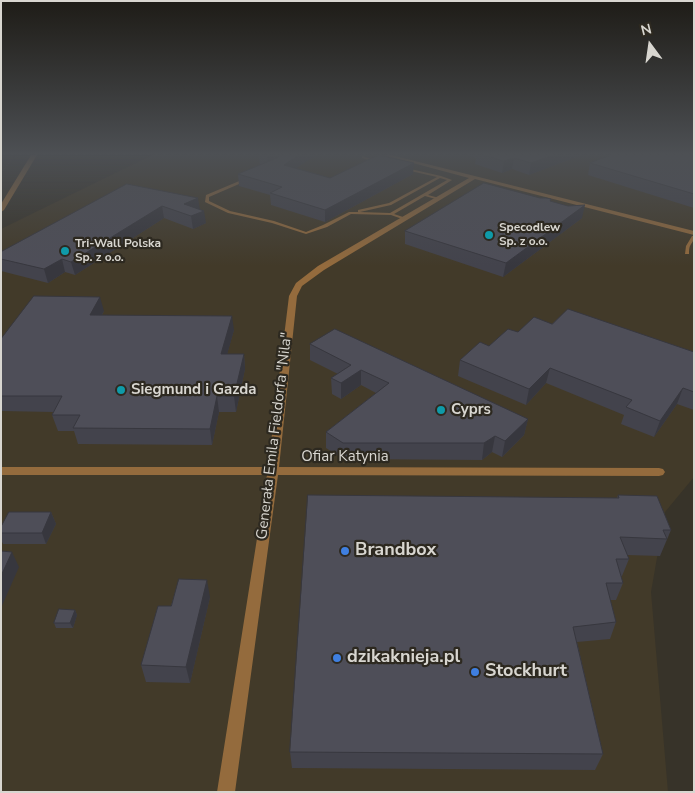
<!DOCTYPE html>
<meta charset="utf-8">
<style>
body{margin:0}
#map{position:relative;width:695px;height:793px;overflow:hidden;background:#373329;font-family:"Nunito Sans",sans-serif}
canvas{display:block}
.frame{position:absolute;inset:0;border:2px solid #d8d6d0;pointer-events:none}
.north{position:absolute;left:625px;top:20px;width:50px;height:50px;-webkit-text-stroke:4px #2d2920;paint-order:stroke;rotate:346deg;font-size:14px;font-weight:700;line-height:20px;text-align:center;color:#d8d6d0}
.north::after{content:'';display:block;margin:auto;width:18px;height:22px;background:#d8d6d0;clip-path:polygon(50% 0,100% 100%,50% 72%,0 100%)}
</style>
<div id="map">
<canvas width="695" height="793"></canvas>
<div class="frame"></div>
<div class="north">N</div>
</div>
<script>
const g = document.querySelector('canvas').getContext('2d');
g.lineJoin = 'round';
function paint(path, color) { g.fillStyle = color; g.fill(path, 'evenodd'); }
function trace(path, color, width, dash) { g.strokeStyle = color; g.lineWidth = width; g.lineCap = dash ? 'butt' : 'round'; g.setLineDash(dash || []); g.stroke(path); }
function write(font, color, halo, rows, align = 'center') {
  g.font = font + ' "Nunito Sans",sans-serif'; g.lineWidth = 4.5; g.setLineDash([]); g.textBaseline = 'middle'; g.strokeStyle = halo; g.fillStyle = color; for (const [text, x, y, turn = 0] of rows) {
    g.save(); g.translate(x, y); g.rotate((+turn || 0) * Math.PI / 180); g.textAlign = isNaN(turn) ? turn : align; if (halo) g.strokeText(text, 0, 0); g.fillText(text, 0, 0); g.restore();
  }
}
const industrial = new Path2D(`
 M 152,155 L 694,155 L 694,477 L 665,512 L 651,592 L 668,792 L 1,792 L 1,229 Z`);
const path = new Path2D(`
 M 1,173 L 15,155`);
const service = new Path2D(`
 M 362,156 L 377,161 L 375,162 L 362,158 Z
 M 406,168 L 441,176 L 452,180 L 428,195 L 439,198 L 439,200 L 425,196 L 394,214 L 406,218 L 407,219 L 405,220 L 391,215 L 351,214 L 327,227 L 306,234 L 272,223 L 228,213 L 205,202 L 206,195 L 244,179 L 246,179 L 246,181 L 209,197 L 209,201 L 230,211 L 274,221 L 306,232 L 323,225 L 349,212 L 358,212 L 358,210 L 389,203 L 437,177 L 406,170 ZM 440,178 L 447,180 L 390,213 L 360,212 L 391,205 Z
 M 692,236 L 694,236 C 694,241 692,242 690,246 C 689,248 689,251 689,254 L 685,254 L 686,246 Z`);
const minor = new Path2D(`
 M 31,155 L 37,155 L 4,210 L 1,212 L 1,204 Z
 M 383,155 L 391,155 L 694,231 L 694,235 L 475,179 L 324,270 L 302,286 L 297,296 L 279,467 L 659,468 L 663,469 L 665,472 L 663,475 L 659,476 L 278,475 L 235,792 L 217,792 L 267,475 L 1,475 L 1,467 L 268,467 L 289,296 L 296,283 L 318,266 L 469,178 Z`);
const wall = new Path2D(`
 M 259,155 L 316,155 L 296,168 L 330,178 L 413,174 L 325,222 L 271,205 L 270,195 L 239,186 L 238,174 L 260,165 Z
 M 467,155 L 581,155 L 529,175 L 512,169 L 502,173 L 475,164 L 476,158 Z
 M 694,155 L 694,208 L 588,175 L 590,163 Z
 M 127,184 L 199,209 L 206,223 L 193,229 L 164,218 L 75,275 L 65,272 L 48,283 L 1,271 L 1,252 Z
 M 582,218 L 503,277 L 405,244 L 405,231 Z
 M 104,311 L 102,315 L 234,330 L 227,354 L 244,354 L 245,369 L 236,412 L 219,412 L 212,445 L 78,444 L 74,431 L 58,431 L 52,415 L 53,412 L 1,411 L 1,339 Z
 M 552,324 L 694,352 L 694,410 L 677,404 L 654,437 L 621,424 L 624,415 L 546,383 L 526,405 L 458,376 L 460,360 L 518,332 Z
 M 310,344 L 528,419 L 524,435 L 502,457 L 492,452 L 482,460 L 343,459 L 326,448 L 326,432 L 376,393 L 361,385 L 341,399 L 332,394 L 331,378 L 338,374 L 310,360 Z
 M 618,495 L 671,530 L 660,556 L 627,555 L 629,559 L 622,576 L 621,576 L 623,583 L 616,600 L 610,600 L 616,622 L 610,639 L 577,642 L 603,754 L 595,770 L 292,768 L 290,752 L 617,498 Z
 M 51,512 L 56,524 L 46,544 L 3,544 L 1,540 L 1,527 Z
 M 210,597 L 190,683 L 146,682 L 141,665 L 171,606 Z
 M 75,610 L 77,615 L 73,628 L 56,628 L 54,623 Z`);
const shadedWall = new Path2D(`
 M 267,155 L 284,155 L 279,157 L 277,157 L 277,160 L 268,166 Z
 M 299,155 L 316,155 L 284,176 L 284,165 Z
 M 554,155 L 581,155 L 529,175 L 531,163 Z
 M 514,158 L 512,169 L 502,173 L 504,161 Z
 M 414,163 L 413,174 L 325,222 L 325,210 Z
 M 198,198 L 200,210 L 184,204 Z
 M 585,205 L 582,218 L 503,277 L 506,263 Z
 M 162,206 L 164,218 L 75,275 L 71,262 Z
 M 204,211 L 206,223 L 193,229 L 191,216 Z
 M 62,259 L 65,272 L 48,283 L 44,269 Z
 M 100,297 L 104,311 L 94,329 L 90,315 Z
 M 232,316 L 234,330 L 223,369 L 221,354 Z
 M 244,354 L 245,369 L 236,412 L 234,396 Z
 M 550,368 L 546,383 L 526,405 L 529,389 Z
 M 361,370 L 361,385 L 341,399 L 341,383 Z
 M 683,388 L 677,404 L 654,437 L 660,421 Z
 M 217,396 L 219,412 L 212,445 L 210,429 Z
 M 528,419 L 524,435 L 502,457 L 505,441 Z
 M 495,436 L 492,452 L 482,460 L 484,443 Z
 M 51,512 L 56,524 L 46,544 L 42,533 Z
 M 12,552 L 19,567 L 1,608 L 1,576 Z
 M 207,580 L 210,597 L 190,683 L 186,667 Z
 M 75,610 L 77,615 L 73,628 L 70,623 Z`);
const building = new Path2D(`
 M 280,155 L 299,155 L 284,165 L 330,178 L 378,155 L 414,163 L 325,210 L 270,193 L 282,187 L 238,174 L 279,157 L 277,157 Z
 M 484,155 L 554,155 L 531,163 L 514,158 L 504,161 Z
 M 611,155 L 694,155 L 694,194 L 590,163 Z
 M 484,183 L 540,198 L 546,198 L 551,199 L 550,201 L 568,206 L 585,205 L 506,263 L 405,231 Z
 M 127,184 L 198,198 L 184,204 L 204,211 L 191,216 L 162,206 L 71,262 L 62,259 L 44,269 L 1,259 L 1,252 Z
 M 34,296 L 100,297 L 90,315 L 232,316 L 221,354 L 244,354 L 234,396 L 217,396 L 210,429 L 73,428 L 80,415 L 52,415 L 62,396 L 1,396 L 1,339 Z
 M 568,309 L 694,352 L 694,392 L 683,388 L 660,421 L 626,407 L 632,400 L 550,368 L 529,389 L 460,360 L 480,342 L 489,346 L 508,329 L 518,332 L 534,317 L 552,324 Z
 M 335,329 L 528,419 L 505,441 L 495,436 L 484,443 L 343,443 L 326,432 L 389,383 L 361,370 L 341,383 L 331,378 L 351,365 L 310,344 Z
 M 308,495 L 619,498 L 618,495 L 657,496 L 671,530 L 663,530 L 667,539 L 620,537 L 629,559 L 616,559 L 623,583 L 606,583 L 616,622 L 573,627 L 603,754 L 290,752 Z
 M 9,512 L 51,512 L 42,533 L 1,533 L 1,527 Z
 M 1,551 L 12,552 L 1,576 Z
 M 179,579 L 207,580 L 186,667 L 141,665 L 158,606 L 171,606 Z
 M 59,609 L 75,610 L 70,623 L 54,623 Z`);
const markers = [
 [489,235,5,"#0f9aa8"],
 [65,251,5,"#0f9aa8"],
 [121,390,5,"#0f9aa8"],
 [441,410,5,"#0f9aa8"],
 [345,551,5,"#3f7fe0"],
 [337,658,5,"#3f7fe0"],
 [475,672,5,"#3f7fe0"]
];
const farPoinames = [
 ["Specodlew",499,228],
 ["Sp. z o.o.",499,242],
 ["Tri-Wall Polska",75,244],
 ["Sp. z o.o.",75,258]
];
const poiNames = [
 ["Siegmund i Gazda",131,390],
 ["Cyprs",451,410]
];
const streetNames = [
 ["Generała Emila Fieldorfa \"Nila\"",275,436,-83],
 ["Ofiar Katynia",345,457]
];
const nearPoinames = [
 ["Brandbox",355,551],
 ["dzikaknieja.pl",347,658],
 ["Stockhurt",485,672]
];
paint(industrial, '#423a29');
trace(path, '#6a675e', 1, [0.5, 2.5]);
paint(service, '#946b3d');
paint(minor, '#946b3d');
paint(wall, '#43434c');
paint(shadedWall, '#37373e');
paint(building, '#4e4e58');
trace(building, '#37373e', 1);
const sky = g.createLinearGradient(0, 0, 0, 266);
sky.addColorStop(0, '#1e1c17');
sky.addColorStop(0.58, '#4d5054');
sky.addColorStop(1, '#4d505400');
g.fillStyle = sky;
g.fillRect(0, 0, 695, 266);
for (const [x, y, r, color] of markers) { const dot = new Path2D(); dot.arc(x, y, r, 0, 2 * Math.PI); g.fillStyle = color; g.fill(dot); trace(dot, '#2d2920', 2); }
write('bold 12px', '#d8d6d0', '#2d2920', farPoinames, 'left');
write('bold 15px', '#d8d6d0', '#2d2920', poiNames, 'left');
write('15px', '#d8d6d0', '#2d2920', streetNames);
write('bold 18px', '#d8d6d0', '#2d2920', nearPoinames, 'left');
</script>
